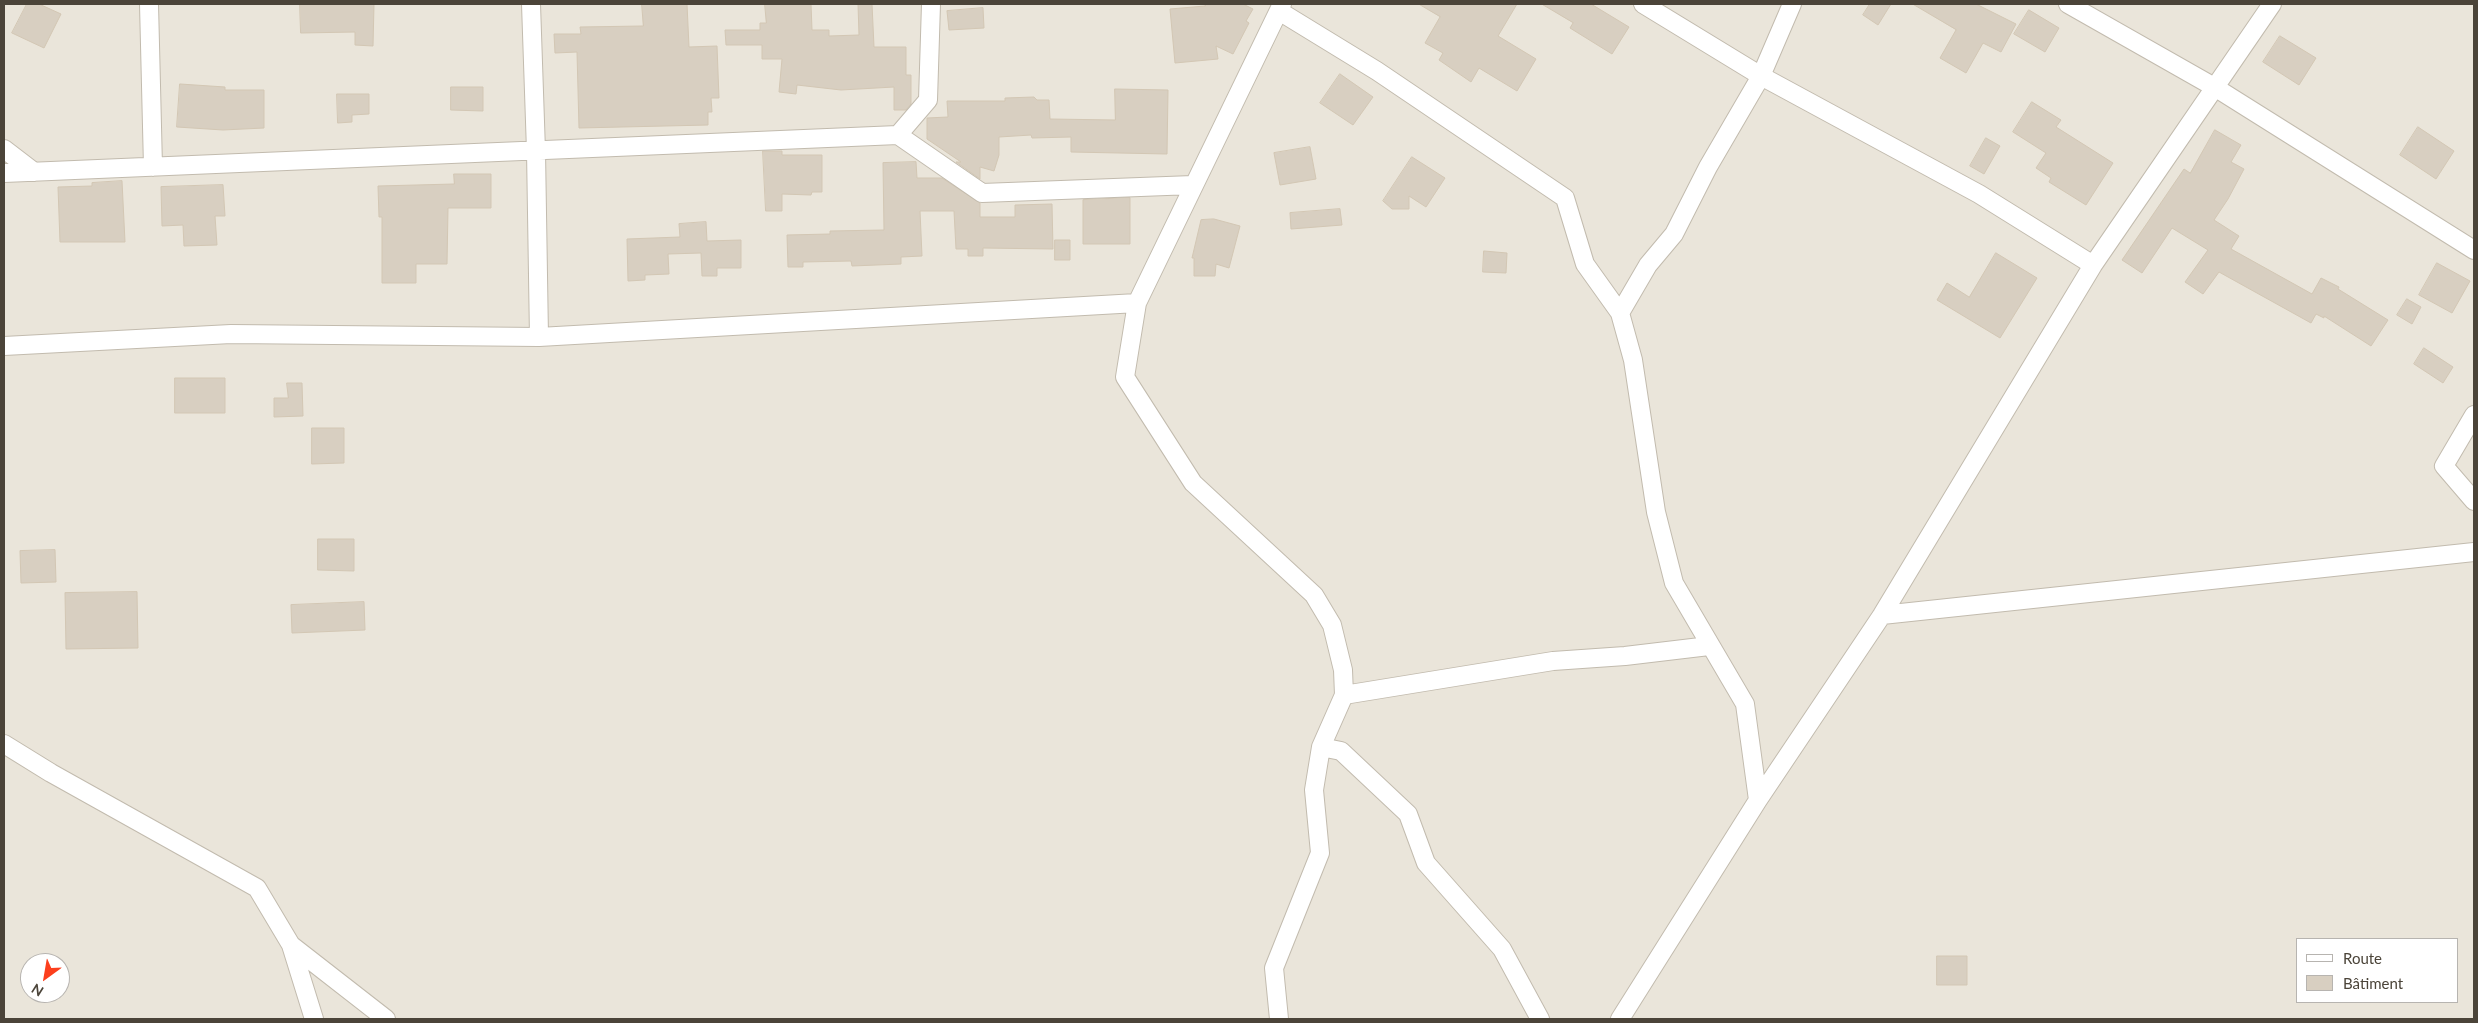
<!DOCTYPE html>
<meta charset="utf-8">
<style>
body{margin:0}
#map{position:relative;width:2478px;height:1023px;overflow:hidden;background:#f6f3ec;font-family:Lato,sans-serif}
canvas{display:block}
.frame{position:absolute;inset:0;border:5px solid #4b4439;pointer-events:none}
.legend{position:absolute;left:2296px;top:938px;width:162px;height:65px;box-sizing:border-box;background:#fff;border:1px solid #b7b4b0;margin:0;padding:6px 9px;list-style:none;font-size:15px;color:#4b4439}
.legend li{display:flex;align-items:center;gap:10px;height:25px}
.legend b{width:25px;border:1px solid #b7b4b0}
.north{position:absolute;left:20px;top:953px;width:50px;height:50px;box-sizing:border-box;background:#fff;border:1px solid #b7b4b0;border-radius:50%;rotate:212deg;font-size:14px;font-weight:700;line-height:20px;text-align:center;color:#4b4439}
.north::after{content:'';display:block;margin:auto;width:18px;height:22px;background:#fc3f1d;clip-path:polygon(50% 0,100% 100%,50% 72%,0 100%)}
</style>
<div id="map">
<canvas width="2478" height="1023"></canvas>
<div class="frame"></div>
<ul class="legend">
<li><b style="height:6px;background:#fff"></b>Route</li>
<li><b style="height:14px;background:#d8cfc1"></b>Bâtiment</li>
</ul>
<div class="north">N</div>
</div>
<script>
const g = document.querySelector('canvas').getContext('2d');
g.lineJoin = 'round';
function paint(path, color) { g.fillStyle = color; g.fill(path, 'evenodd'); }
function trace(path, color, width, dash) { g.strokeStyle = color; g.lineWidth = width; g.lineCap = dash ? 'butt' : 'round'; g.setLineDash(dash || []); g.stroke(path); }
const residential = new Path2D(`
 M 4,4 L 2474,4 L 2474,1019 L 4,1019 ZM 2297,939 L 2457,939 L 2457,1002 L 2297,1002 ZM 30,963 L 60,963 L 60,993 L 30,993 Z`);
const building = new Path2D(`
 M 27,4 L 39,4 L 61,14 L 44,48 L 12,33 Z
 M 300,4 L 374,4 L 373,46 L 355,45 L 355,32 L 301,33 Z
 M 642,4 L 687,4 L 689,47 L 717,46 L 719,98 L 711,98 L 712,112 L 708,112 L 708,125 L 579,128 L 577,52 L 555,53 L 554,34 L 581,34 L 580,27 L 643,26 Z
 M 765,4 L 811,4 L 812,30 L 829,30 L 829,36 L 859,35 L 858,4 L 872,4 L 874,47 L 906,47 L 906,75 L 911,75 L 911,104 L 906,110 L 894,110 L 894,87 L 841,90 L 797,85 L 796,94 L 779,92 L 782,59 L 762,59 L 762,45 L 726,45 L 725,30 L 760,30 L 760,23 L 766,23 Z
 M 1205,4 L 1243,4 L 1253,9 L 1246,21 L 1249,23 L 1233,54 L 1216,46 L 1218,59 L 1175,63 L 1170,9 L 1205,6 Z
 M 1419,4 L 1517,4 L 1498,36 L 1536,59 L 1517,91 L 1479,68 L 1471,82 L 1439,60 L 1443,53 L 1425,43 L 1440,17 Z
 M 1542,4 L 1591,4 L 1629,27 L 1612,54 L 1570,28 L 1573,23 Z
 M 1870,4 L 1891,4 L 1878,25 L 1863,15 Z
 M 1913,4 L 1976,4 L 2016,24 L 2001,52 L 1983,43 L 1966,73 L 1940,58 L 1956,30 Z
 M 983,8 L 984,28 L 949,30 L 947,11 Z
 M 2029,10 L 2059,28 L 2045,52 L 2014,34 Z
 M 2280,36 L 2316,58 L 2299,85 L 2263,62 Z
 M 1340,74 L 1373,97 L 1353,125 L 1320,103 Z
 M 180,84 L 225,87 L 225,90 L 264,90 L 264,128 L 223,130 L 177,127 Z
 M 451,87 L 483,87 L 483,111 L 451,110 Z
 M 1115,89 L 1168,90 L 1167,154 L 1071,152 L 1071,137 L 1032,138 L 1031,135 L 999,137 L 999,155 L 994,171 L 980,167 L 980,179 L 956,162 L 961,162 L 927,139 L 927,118 L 948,117 L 947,101 L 1005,101 L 1005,98 L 1034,97 L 1037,100 L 1049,100 L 1050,119 L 1115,120 Z
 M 337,94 L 369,94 L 369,114 L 352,115 L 352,122 L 338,123 Z
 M 2032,102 L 2061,120 L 2056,127 L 2113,163 L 2086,205 L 2049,182 L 2051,178 L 2036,168 L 2046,153 L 2013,132 Z
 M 2418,127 L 2454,151 L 2436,179 L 2400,155 Z
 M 2215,130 L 2241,145 L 2231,162 L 2244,169 L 2228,199 L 2214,220 L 2239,236 L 2231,249 L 2312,294 L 2321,278 L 2339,287 L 2338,289 L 2388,320 L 2371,346 L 2324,316 L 2324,318 L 2316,314 L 2311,323 L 2219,272 L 2203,294 L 2185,282 L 2208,250 L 2172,228 L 2142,273 L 2122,260 L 2184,169 L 2190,173 Z
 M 1986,138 L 2000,146 L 1984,174 L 1970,166 Z
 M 1310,147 L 1316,179 L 1280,185 L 1274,153 Z
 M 763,151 L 782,151 L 782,155 L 822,155 L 822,192 L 812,192 L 811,195 L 782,194 L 782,211 L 766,211 Z
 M 1412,157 L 1445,178 L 1426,207 L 1409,196 L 1409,209 L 1392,209 L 1383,201 Z
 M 916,162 L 917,178 L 942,178 L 980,203 L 980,217 L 1015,217 L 1015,205 L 1052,204 L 1053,249 L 983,248 L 983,256 L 968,256 L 968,249 L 956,249 L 954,211 L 920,211 L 922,256 L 901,257 L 901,264 L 852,266 L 851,261 L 803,262 L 803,267 L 788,267 L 787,235 L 830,234 L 830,231 L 884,230 L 883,163 Z
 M 454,174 L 491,174 L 491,208 L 448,208 L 447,264 L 416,264 L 416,283 L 382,283 L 382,217 L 379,217 L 378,186 L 454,184 Z
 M 122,181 L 125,242 L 60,242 L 58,187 L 92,186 L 92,183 Z
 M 223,185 L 225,216 L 215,216 L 217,245 L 184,246 L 183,225 L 162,226 L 161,187 Z
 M 1130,198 L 1130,244 L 1083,244 L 1083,200 Z
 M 1340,209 L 1342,225 L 1291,229 L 1290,213 Z
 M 1214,219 L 1240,226 L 1229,268 L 1216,264 L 1215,276 L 1194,276 L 1194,258 L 1192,258 L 1201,220 Z
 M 706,222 L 707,241 L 741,240 L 741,268 L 717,268 L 717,276 L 702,276 L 701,253 L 668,254 L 669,274 L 645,275 L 645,280 L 628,281 L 627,239 L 680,237 L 679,224 Z
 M 1055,240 L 1070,240 L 1070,260 L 1055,260 Z
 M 1484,251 L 1507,253 L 1506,273 L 1483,272 Z
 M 1996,253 L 2037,278 L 2000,338 L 1937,300 L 1947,283 L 1969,297 Z
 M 2437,263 L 2470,281 L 2452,313 L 2419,295 Z
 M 2407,299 L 2421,307 L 2412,324 L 2397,315 Z
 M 2424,348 L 2453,367 L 2443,383 L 2414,364 Z
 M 175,378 L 225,378 L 225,413 L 175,413 Z
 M 287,383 L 302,383 L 303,416 L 274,417 L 274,398 L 288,398 Z
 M 312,428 L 344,428 L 344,463 L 312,464 Z
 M 318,539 L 354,539 L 354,571 L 318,570 Z
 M 55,550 L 56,582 L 21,583 L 20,551 Z
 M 137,592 L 138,648 L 66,649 L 65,593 Z
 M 364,602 L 365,630 L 292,633 L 291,605 Z
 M 1937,956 L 1967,956 L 1967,985 L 1937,985 Z`);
const street = new Path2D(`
 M 149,4 L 153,167
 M 531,4 L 536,151 L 539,337
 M 1282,4 L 1137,303 L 1125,377 L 1193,483 L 1314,595 L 1332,625 L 1343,670 L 1344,695
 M 1643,4 L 1761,76 L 1979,194 L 2093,265
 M 2068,4 L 2216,88 L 2474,250
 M 1279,11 L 1377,71 L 1565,198 L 1585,264 L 1620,313 L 1633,360 L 1656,512 L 1674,583 L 1745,704 L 1758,800
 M 898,135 L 928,100 L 931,4
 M 4,149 L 34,172
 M 4,173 L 898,135 L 982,193 L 1193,185
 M 1620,313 L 1648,265 L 1674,234 L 1708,167 L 1761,76 L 1792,4
 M 4,346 L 231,334 L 539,337 L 1137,303
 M 2474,415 L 2444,466 L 2474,501
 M 1882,615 L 2474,552
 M 4,744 L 51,773 L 257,888 L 291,945 L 314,1019
 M 1321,747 L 1341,751 L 1408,814 L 1426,863 L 1502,949 L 1540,1019
 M 291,945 L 386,1019
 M 1279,1019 L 1274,968 L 1320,853 L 1314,790 L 1321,747 L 1344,695 L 1553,661 L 1625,656 L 1709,646
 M 1620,1019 L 1758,800 L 1882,615 L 2093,265 L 2272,4`);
paint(residential, '#eae5da');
paint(building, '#d8cfc1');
trace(building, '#d3c7b4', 1);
trace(street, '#c2bbae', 20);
trace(street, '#fff', 18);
</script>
